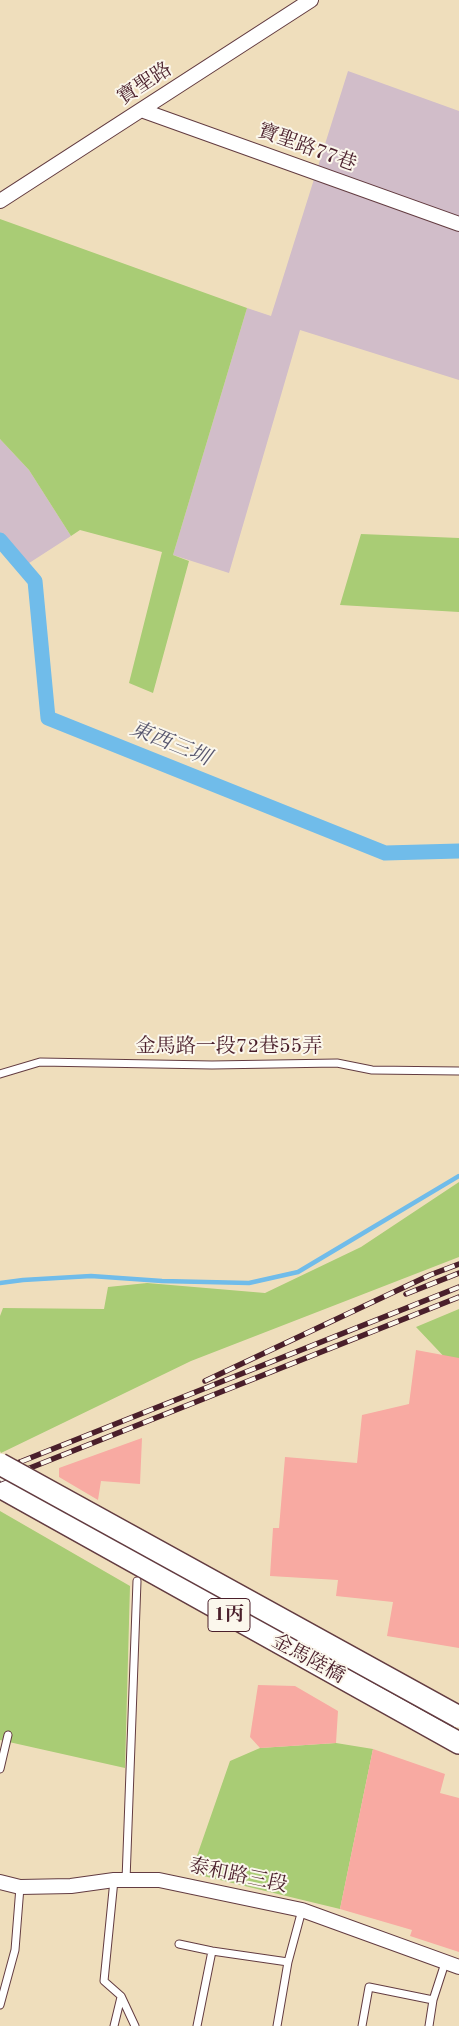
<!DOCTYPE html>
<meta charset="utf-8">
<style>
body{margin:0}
canvas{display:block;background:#efdebc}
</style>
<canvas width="459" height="2026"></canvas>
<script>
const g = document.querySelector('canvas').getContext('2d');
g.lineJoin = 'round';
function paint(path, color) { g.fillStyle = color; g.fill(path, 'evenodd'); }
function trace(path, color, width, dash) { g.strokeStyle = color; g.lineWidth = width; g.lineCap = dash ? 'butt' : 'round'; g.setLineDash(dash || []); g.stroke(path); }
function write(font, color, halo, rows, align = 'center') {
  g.font = font + ' "Old Standard TT","Noto Serif TC",serif'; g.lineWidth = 4; g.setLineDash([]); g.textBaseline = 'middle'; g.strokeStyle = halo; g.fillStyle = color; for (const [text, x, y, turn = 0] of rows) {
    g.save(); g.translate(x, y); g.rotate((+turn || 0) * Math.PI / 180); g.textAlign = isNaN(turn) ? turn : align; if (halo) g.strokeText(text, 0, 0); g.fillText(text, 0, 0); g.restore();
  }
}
const industrial = new Path2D(`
 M 348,71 L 459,111 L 459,380 L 300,330 L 229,573 L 173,555 L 247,308 L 271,316 Z
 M 0,439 L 29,470 L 71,536 L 23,567 L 0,537 Z`);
const green = new Path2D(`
 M 0,219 L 247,308 L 173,555 L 189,561 L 153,693 L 129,683 L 162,552 L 80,530 L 71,536 L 29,470 L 0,439 Z
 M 361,534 L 459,538 L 459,612 L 340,605 Z
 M 459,1182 L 459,1257 L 191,1361 L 1,1453 L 0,1451 L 0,1316 L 3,1308 L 104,1309 L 108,1287 L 147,1283 L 265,1293 L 361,1247 Z
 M 459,1309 L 459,1364 L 450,1363 L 416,1327 Z
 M 0,1511 L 130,1586 L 125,1768 L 0,1740 Z
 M 336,1743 L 373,1749 L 340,1909 L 191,1873 L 230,1761 L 260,1748 Z`);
const stream = new Path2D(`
 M 0,1283 L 23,1280 L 91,1276 L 162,1281 L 249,1283 L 298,1272 L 459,1176`);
const canal = new Path2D(`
 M 0,540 L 35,581 L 48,718 L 385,853 L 459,851`);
const building = new Path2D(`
 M 416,1350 L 459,1358 L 459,1648 L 387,1636 L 393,1602 L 336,1596 L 338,1580 L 270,1576 L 273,1528 L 279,1528 L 285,1457 L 357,1463 L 362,1415 L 409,1404 Z
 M 142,1438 L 140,1484 L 101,1481 L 98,1500 L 59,1477 L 59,1468 Z
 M 258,1685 L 295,1686 L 338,1711 L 336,1743 L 260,1748 L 250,1737 Z
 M 373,1749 L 445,1774 L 440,1793 L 459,1798 L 459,1952 L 410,1936 L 412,1930 L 340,1909 Z`);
const service = new Path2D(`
 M 0,1074 L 40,1062 L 212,1065 L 337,1063 L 372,1070 L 459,1071
 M 0,1769 L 8,1735
 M 114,1880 L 104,1981 L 121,1996 L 135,2026
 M 126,1880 L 137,1581
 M 179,1944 L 212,1951 L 288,1962
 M 0,2005 L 15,1950 L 20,1887
 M 114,2026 L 121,1997
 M 197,2026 L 212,1951
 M 277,2026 L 288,1962 L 302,1910
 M 362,2026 L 369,1987 L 433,2000
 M 429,2026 L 433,2000 L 445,1963`);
const minor = new Path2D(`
 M 141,110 L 459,224
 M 0,201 L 311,0
 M 0,1882 L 20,1887 L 71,1886 L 114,1880 L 159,1880 L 302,1910 L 459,1967`);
const primary = new Path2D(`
 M 0,1487 L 459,1743`);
const rail = new Path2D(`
 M 406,1294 L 459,1273
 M 205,1381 L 430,1275 L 459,1264
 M 0,1470 L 459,1287
 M 0,1480 L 459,1297`);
const primaryBridge = new Path2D(`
 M 0,1464 L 459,1717`);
const shields = [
 [229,1615,42]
];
const shieldNames = [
 ["1丙",229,1615]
];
const streetNames = [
 ["寶聖路",145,84,-33],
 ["寶聖路77巷",307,148,20],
 ["金馬路一段72巷55弄",229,1047],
 ["金馬陸橋",308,1659,29],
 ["泰和路三段",238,1876,12]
];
const waterNames = [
 ["東西三圳",170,744,22]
];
paint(industrial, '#d1bdc9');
paint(green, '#a9cc75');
trace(stream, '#70bcea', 4.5);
trace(canal, '#70bcea', 15);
paint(building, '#f8aaa2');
trace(service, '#633c41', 9);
trace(minor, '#633c41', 16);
trace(primary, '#633c41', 24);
trace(service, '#fff', 7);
trace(minor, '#fff', 14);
trace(primary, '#fff', 21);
trace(rail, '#4a1f2b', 5.5);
trace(rail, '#fbf7ec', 4, [11]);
trace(primaryBridge, '#633c41', 24, []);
trace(primaryBridge, '#fff', 21);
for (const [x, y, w] of shields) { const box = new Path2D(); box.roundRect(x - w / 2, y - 16.5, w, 33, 4); g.fillStyle = '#fbf7ec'; g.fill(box); trace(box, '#4a1f2b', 1); }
write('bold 19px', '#4a1f2b', null, shieldNames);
write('20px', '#4a1f2b', '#fbf7ec', streetNames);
write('italic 21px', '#57566e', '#fbf7ec', waterNames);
</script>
